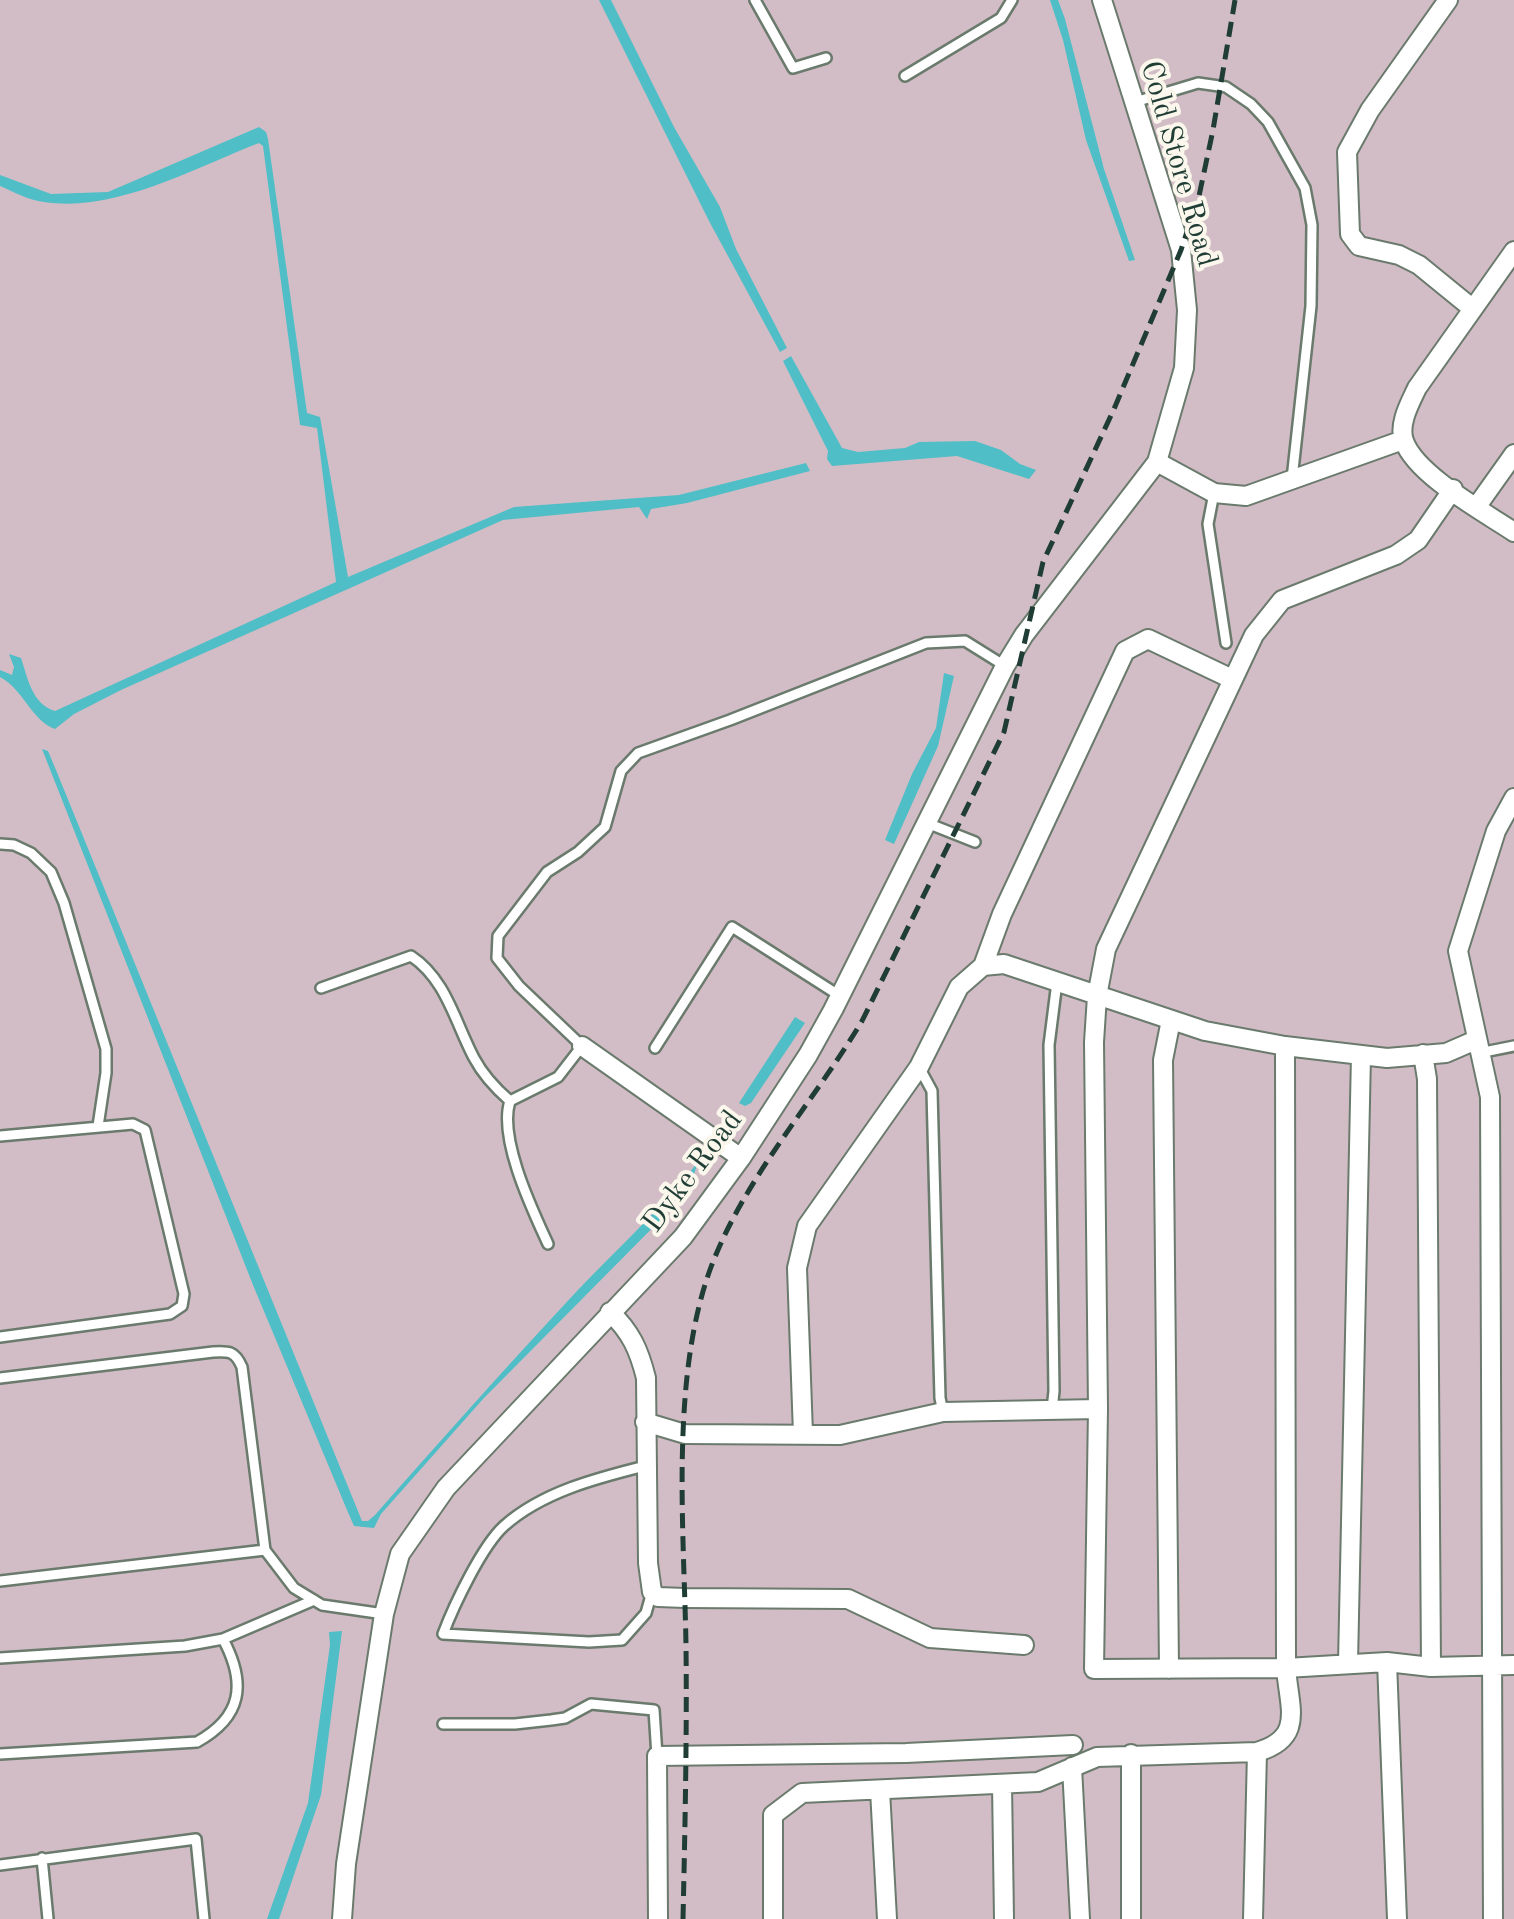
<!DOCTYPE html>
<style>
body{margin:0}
canvas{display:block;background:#f4ead3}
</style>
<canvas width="1514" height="1919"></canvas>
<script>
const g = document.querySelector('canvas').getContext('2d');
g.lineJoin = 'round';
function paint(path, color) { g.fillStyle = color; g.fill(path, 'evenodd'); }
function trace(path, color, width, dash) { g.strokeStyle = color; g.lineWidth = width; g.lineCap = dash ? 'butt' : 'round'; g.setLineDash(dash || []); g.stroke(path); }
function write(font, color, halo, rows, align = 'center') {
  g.font = font + ' "Old Standard TT",serif'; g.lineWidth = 8; g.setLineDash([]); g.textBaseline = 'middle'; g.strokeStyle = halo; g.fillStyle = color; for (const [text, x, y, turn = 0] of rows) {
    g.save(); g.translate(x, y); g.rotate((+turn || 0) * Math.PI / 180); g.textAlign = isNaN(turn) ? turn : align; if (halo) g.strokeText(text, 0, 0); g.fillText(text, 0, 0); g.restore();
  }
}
const industrial = new Path2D(`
 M 0,0 L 1514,0 L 1514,1919 L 0,1919 Z`);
const water = new Path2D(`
 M 599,0 L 611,0 L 674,127 L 720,207 L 736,249 L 787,348 L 780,352 L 709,221 Z
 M 1050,0 L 1058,0 L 1065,19 L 1104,169 L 1135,260 L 1129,261 L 1086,140 L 1063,40 Z
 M 259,127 L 266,132 L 268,139 L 307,413 L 320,417 L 348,577 L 514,507 L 679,495 L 806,463 L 810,471 L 687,503 L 651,509 L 647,519 L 639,507 L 503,520 L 121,690 L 74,714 L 55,729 C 32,721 23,689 0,677 L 0,670 L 12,675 L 14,667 L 9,654 L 21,658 C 28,679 32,704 55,711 L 336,582 L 317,428 L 300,425 L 263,146 L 259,143 C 194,168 115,213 44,202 C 28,200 14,192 0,186 L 0,175 L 51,194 L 108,192 Z
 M 791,356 L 842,448 L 858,452 L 905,448 L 919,442 L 975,441 L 1001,450 L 1020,464 L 1036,470 L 1029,479 L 957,456 L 832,466 L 827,459 L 828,451 L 783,361 Z
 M 944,673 L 954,676 L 938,746 L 894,844 L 885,840 L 912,774 L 936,728 Z
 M 42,749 L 48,751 L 56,770 L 362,1521 L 368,1521 L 375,1515 C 442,1439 508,1365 577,1291 C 618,1248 661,1209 698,1162 L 688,1192 L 483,1399 L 381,1514 L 374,1528 L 354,1526 L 347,1510 L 253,1285 Z
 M 795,1017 L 805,1023 L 751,1103 L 745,1106 L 739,1103 Z
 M 342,1631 L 321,1795 L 279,1919 L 267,1919 L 308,1803 L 330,1645 L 329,1632 Z`);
const lane = new Path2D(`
 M 755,0 L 793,68 L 826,58
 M 905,76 L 1001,18 L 1012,0
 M 1135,102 L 1198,83 L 1226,87 L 1251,104 L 1268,122 L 1305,188 L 1312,225 L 1311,306 L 1292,479
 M 1214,493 L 1208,524 L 1226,643
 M 927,823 L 975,842
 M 0,844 L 14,845 L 31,853 L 51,872 L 64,903 L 106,1049 L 106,1073 L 98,1126
 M 321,988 L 411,956 C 446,979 455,1022 474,1058 C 483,1075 495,1088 510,1101
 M 655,1048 L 732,927 L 840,996
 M 1479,1053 L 1514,1046
 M 919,1067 L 932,1091 L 940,1398 L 943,1412
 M 0,1136 L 133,1124 L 145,1130 L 184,1294 L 182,1306 L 170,1314 L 0,1337
 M 548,1244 C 532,1209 498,1138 510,1101 L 558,1077 L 582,1046 L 519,986 L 497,958 L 498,936 L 547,872 L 578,852 L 605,827 L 621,771 L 638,753 L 730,720 L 926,643 L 965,641 L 1005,666
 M 0,1378 L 213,1352 C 229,1351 235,1351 242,1367 L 265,1550 L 294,1588 L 322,1605 L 384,1614
 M 1052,1410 L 1054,1391 L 1049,1045 L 1057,982
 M 645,1466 C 597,1478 542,1492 504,1526 C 482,1546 454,1605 443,1634 L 589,1642 L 622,1640 L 646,1613 L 652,1592
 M 0,1581 L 265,1550
 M 0,1658 L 185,1646 L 223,1639 L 314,1600
 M 443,1724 L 515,1724 L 551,1720 L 565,1718 L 591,1704 L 654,1710 L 657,1756
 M 0,1754 L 197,1742 C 242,1717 247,1684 223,1639
 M 42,1858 L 48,1919
 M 0,1865 L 196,1839 L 204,1919`);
const street = new Path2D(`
 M 1448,0 L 1370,110 L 1347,152 L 1350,234 L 1359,246 L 1399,255 L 1419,265 L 1473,309
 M 1514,251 L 1417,388 C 1410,403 1398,424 1404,441 C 1416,475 1484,512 1514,532
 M 1157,462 L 1214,493 L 1246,496 L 1403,440
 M 1453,489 L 1418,540 L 1396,555 L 1282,600 L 1254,635 L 1106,949 L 1097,996 L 1094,1042 L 1098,1409 L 1094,1669 L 1286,1668 L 1387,1662 L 1431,1667 L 1514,1665
 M 1477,506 L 1514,454
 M 983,966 L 1002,914 L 1125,651 L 1148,639 L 1232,679
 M 582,1046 L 741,1158
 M 1423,1054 L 1427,1079 L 1431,1667
 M 610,1312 C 631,1332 639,1350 646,1378 L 648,1563 L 652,1592 L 658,1597 L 685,1598 L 848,1599 L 930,1638 L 1024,1645
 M 645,1422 L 685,1434 L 840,1435 L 943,1412 L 1098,1409
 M 803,1434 L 797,1268 L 807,1226 L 919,1067 L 959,987 L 983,966 L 1004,964 L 1205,1031 L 1285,1046 L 1387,1058 L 1446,1053 L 1476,1040
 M 1387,1662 L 1397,1919
 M 1348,1663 L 1361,1055
 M 1169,1669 L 1163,1060 L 1171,1020
 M 1072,1767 L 1080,1919
 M 1002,1784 L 1004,1919
 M 880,1790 L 887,1919
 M 342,1919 L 346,1864 L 384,1614 L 400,1554 L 446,1488 L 683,1237 L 741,1158 L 808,1055 L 833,1010 L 1005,666 L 1024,635 L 1157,462 L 1184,368 L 1187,310 L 1181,250 L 1102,0
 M 658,1919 L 657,1756 L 906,1753 L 1073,1745
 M 773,1919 L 773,1815 L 802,1793 L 1038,1782 L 1097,1757 L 1257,1752 C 1305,1738 1289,1708 1286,1668 L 1285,1046
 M 1131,1919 L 1131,1754
 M 1253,1919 L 1257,1752
 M 1493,1919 L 1490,1097 L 1458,951 L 1496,831 L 1514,798`);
const rail = new Path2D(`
 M 683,1919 C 685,1828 687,1736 686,1645 C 684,1528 670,1378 711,1267 C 745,1177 813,1103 862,1021 L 1004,732 L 1043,562 L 1114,409 L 1181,250 L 1199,196 L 1213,130 L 1235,0`);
const streetNames = [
 ["Cold Store Road",1178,164,74],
 ["Dyke Road",693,1172,-53]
];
paint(industrial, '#d2bdc7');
paint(water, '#4fbec6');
trace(lane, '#6a7a6c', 14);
trace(street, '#6a7a6c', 22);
trace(lane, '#fff', 9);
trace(street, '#fff', 18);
trace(rail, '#1f3d34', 5, [15, 8]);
write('30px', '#1f3d34', '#fbf7ec', streetNames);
</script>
